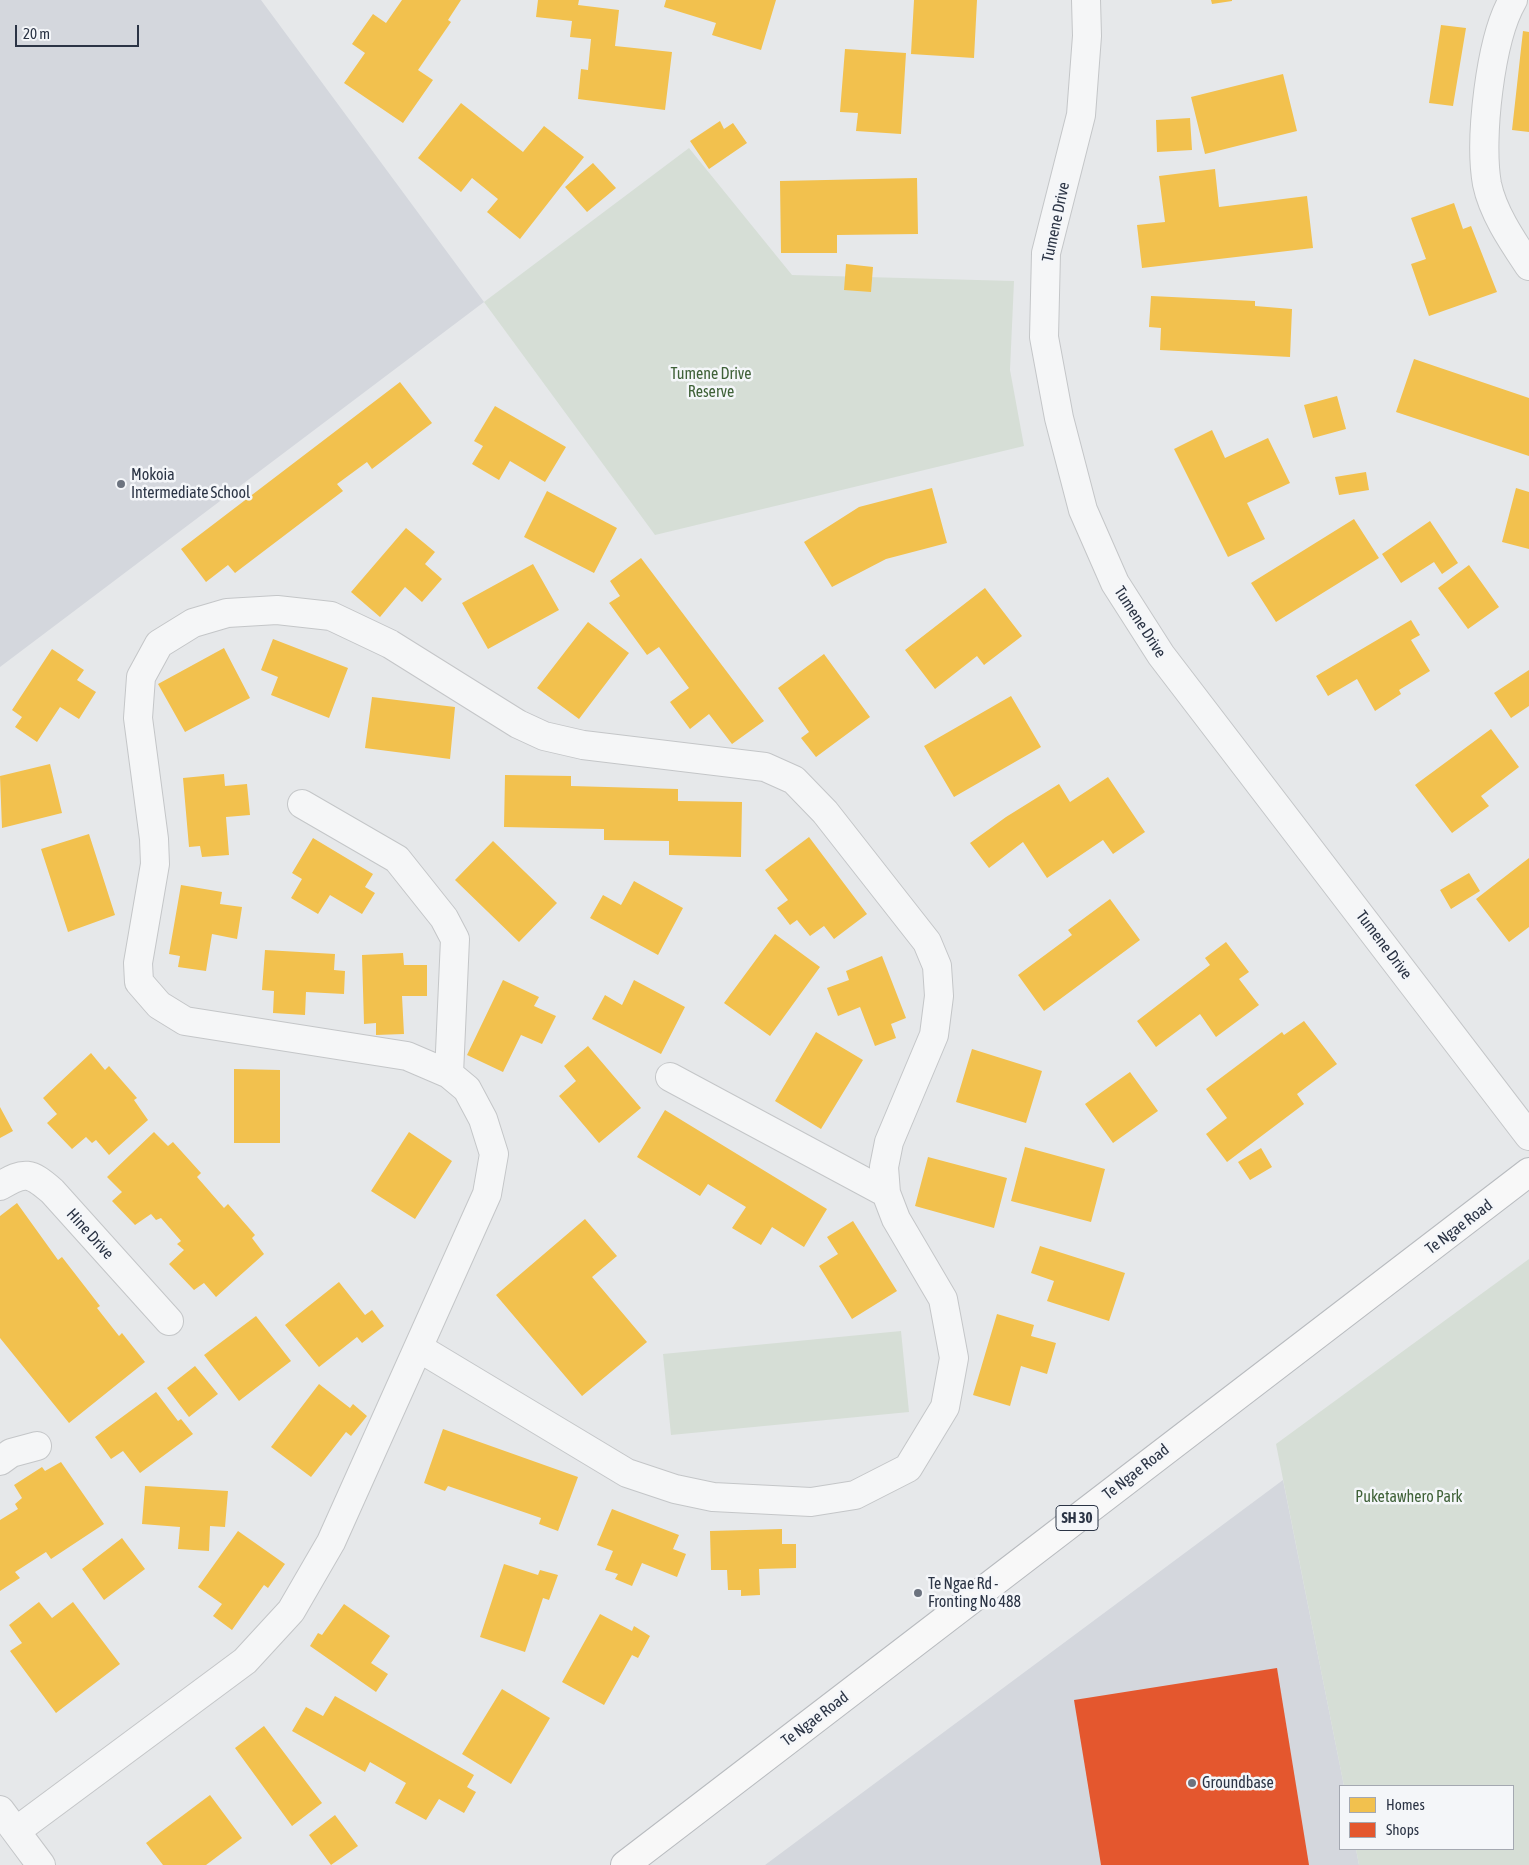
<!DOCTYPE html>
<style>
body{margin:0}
#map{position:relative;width:1529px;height:1865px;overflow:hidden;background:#e6e8ea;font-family:"Asap Condensed",sans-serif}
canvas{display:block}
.legend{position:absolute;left:1339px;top:1785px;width:175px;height:65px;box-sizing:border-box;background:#f4f6f9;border:1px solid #a4a8b1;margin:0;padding:6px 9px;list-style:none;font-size:15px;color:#2b3445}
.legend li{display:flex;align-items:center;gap:10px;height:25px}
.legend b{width:25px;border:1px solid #a4a8b1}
.scale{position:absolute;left:15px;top:25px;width:124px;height:22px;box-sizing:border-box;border:2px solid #2b3445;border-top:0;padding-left:6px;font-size:15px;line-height:18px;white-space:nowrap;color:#2b3445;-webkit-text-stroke:4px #f4f6f9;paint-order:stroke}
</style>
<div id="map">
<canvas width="1529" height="1865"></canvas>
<ul class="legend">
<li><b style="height:14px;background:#f2c14e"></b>Homes</li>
<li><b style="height:14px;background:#e4572e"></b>Shops</li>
</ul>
<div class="scale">20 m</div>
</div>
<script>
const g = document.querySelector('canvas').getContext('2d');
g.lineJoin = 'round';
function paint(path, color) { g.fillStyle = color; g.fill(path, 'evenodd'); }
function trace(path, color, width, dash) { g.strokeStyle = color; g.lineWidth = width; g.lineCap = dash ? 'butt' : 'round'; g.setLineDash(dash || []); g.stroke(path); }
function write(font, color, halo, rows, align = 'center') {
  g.font = font + ' "Asap Condensed",sans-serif'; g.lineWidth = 5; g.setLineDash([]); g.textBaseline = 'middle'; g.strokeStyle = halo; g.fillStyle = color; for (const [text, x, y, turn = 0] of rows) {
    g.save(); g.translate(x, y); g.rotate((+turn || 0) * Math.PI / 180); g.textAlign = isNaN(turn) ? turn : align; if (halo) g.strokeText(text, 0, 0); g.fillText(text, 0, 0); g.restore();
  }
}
const built = new Path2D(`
 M 0,0 L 261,0 L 484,302 L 0,667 Z
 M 1283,1480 L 1344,1786 L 1340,1786 L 1340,1849 L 1356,1849 L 1359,1865 L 765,1865 Z`);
const green = new Path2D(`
 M 689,148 L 792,275 L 1014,281 L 1010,370 L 1024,446 L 655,535 L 484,302 Z
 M 1529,1259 L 1529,1865 L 1359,1865 L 1356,1849 L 1513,1849 L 1513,1786 L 1344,1786 L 1276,1444 Z
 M 901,1331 L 909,1412 L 671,1435 L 663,1354 Z`);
const homes = new Path2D(`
 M 402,0 L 461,0 L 448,20 L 451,22 L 418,70 L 433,80 L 403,123 L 344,83 L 365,53 L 352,44 L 373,14 L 386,23 Z
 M 538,0 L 579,0 L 578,5 L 619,10 L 615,46 L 672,52 L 665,110 L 578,99 L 581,69 L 588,70 L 591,39 L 570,37 L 572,21 L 536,17 Z
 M 666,0 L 776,0 L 761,50 L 712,35 L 716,23 L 664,7 Z
 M 914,0 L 977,0 L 974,58 L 911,54 Z
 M 1211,0 L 1232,0 L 1232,1 L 1212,4 Z
 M 1441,25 L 1466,28 L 1453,106 L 1429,103 Z
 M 1523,31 L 1529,32 L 1529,132 L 1512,130 Z
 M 845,49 L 906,53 L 901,134 L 856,131 L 858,113 L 840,112 Z
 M 1283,74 L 1297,131 L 1205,154 L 1191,97 Z
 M 461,103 L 523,152 L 544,126 L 584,157 L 520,239 L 487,212 L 498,199 L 472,178 L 461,192 L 418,158 Z
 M 1190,118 L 1192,150 L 1157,152 L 1156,120 Z
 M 720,121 L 724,129 L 733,123 L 747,143 L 709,169 L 690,141 Z
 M 593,163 L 616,188 L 587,212 L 565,187 Z
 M 1215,169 L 1219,207 L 1307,196 L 1313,248 L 1142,268 L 1137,225 L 1165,222 L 1159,176 Z
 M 917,178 L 918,234 L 837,235 L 837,253 L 781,253 L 780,181 Z
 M 1454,203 L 1463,229 L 1471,226 L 1497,292 L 1429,316 L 1411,264 L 1426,259 L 1411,218 Z
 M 846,264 L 873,267 L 871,292 L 844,290 Z
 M 1151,296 L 1255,301 L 1255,306 L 1292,309 L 1290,357 L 1160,350 L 1161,328 L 1149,327 Z
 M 1414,359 L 1529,398 L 1529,456 L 1396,412 Z
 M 400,382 L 432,423 L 372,469 L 367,462 L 337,484 L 343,491 L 235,573 L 228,565 L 206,582 L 181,549 Z
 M 1337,396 L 1346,429 L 1313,438 L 1304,405 Z
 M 495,406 L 566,447 L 545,482 L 510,461 L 499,480 L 472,464 L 483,446 L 474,441 Z
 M 1212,430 L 1225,458 L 1268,438 L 1290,483 L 1247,503 L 1265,539 L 1228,557 L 1174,449 Z
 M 1366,472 L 1369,490 L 1339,495 L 1335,477 Z
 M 932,488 L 947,543 L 886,559 L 832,587 L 804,542 L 859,507 Z
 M 1516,488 L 1529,492 L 1529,549 L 1502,542 Z
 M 547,491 L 617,528 L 594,573 L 524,537 Z
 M 1354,519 L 1379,558 L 1276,622 L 1251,583 Z
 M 1430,521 L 1458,563 L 1442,574 L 1434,562 L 1401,583 L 1382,554 Z
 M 406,528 L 435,552 L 425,564 L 442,579 L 422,602 L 405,587 L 380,617 L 351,592 Z
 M 641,558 L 764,721 L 732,744 L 709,714 L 690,729 L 670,702 L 689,688 L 659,647 L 647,655 L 609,603 L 620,596 L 610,581 Z
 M 533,564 L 559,610 L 488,649 L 462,603 Z
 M 1469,565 L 1499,607 L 1468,629 L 1438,588 Z
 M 985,588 L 1022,636 L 984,665 L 977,656 L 935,689 L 905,650 Z
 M 1411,620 L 1420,635 L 1411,640 L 1430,671 L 1399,690 L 1401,694 L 1375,711 L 1357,679 L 1328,696 L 1316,676 Z
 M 588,622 L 629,653 L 579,719 L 537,688 Z
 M 273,639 L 348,668 L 329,718 L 271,695 L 278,677 L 261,670 Z
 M 224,648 L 250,698 L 185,732 L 158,684 Z
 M 52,649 L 84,670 L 77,680 L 96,692 L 79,719 L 60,707 L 37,742 L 15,727 L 22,717 L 12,710 Z
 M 824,654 L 870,717 L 816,757 L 801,738 L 809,732 L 778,688 Z
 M 1529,670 L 1529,706 L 1511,718 L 1494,693 Z
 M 1011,696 L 1041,747 L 954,797 L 924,746 Z
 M 372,697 L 455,707 L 450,759 L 365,748 Z
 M 1491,729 L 1519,767 L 1481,796 L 1489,806 L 1452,833 L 1415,785 Z
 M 50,764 L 62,813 L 2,828 L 0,776 Z
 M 224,774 L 225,786 L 247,784 L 250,815 L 226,817 L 229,855 L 202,857 L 200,846 L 189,847 L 183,778 Z
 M 505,775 L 571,776 L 571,786 L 678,789 L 678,801 L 742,802 L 741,857 L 669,855 L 669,841 L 604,840 L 604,829 L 504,827 Z
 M 1108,777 L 1145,832 L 1113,854 L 1103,840 L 1047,878 L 1023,842 L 989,868 L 970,843 L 1006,817 L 1059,784 L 1070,802 Z
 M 89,834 L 115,915 L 68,932 L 41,849 Z
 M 809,837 L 867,914 L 834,939 L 824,926 L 810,936 L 797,920 L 790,925 L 777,908 L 788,900 L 765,870 Z
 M 313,838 L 373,874 L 365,887 L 375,893 L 362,914 L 330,895 L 318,914 L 291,898 L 302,879 L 292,873 Z
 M 493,841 L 557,903 L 519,942 L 455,880 Z
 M 1529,858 L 1529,927 L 1509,942 L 1476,899 Z
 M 1469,873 L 1480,891 L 1451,909 L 1440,890 Z
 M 634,881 L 683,908 L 658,955 L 590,918 L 603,895 L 621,905 Z
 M 181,885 L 222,892 L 220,904 L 242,907 L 237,939 L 212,934 L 206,971 L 178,967 L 180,956 L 169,954 Z
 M 1110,899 L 1140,940 L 1044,1011 L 1018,975 L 1072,935 L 1068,930 Z
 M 775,934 L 820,967 L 770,1036 L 724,1003 Z
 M 1226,942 L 1249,972 L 1239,979 L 1259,1005 L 1216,1037 L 1200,1014 L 1156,1047 L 1137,1021 L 1210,965 L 1205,958 Z
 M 265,950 L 335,954 L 334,970 L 345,971 L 344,994 L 306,992 L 305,1015 L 273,1013 L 274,991 L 262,990 Z
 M 403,953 L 404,965 L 427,965 L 427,996 L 402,996 L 404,1034 L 376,1035 L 376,1023 L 364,1024 L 362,955 Z
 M 882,956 L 906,1018 L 891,1024 L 896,1038 L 875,1046 L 860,1007 L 838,1016 L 827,988 L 849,980 L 846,971 Z
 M 503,980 L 539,997 L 534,1006 L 556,1016 L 542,1044 L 521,1035 L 503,1072 L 467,1055 Z
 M 634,980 L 685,1007 L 661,1054 L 592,1019 L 605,995 L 622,1005 Z
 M 1304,1021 L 1337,1064 L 1297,1094 L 1304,1104 L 1227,1162 L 1206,1134 L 1227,1118 L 1206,1089 L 1282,1032 L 1284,1035 Z
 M 816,1032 L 863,1060 L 821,1129 L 775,1101 Z
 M 588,1046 L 641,1108 L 599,1143 L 559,1096 L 576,1081 L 564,1066 Z
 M 972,1049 L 1042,1071 L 1026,1123 L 956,1102 Z
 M 91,1053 L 105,1070 L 109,1066 L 137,1098 L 134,1100 L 148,1120 L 109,1155 L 96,1140 L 92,1143 L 86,1137 L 72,1149 L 47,1123 L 57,1114 L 43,1098 Z
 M 234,1069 L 280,1070 L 280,1143 L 234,1143 Z
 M 1130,1072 L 1158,1111 L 1113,1143 L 1085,1104 Z
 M 0,1107 L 13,1131 L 0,1138 Z
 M 665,1110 L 827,1209 L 804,1247 L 772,1227 L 761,1245 L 732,1228 L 746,1207 L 708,1184 L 700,1196 L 637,1157 Z
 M 154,1132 L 168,1146 L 173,1142 L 201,1173 L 197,1177 L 224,1208 L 228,1204 L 255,1235 L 252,1238 L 264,1254 L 216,1297 L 204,1283 L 194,1290 L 169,1264 L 184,1250 L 177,1244 L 181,1241 L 161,1218 L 156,1220 L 151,1214 L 135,1225 L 112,1201 L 122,1192 L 107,1177 Z
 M 409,1132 L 452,1161 L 415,1219 L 371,1191 Z
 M 1025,1147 L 1105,1169 L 1091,1222 L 1011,1201 Z
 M 1261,1148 L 1272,1167 L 1250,1180 L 1238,1162 Z
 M 928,1157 L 1007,1178 L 994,1228 L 915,1206 Z
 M 17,1203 L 58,1260 L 62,1257 L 100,1306 L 97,1308 L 119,1336 L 122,1333 L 145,1362 L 69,1423 L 0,1338 L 0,1216 Z
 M 585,1219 L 617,1256 L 592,1277 L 647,1342 L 582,1396 L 496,1295 Z
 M 853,1221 L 897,1291 L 852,1319 L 819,1266 L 838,1254 L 827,1237 Z
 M 1040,1246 L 1125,1273 L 1109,1321 L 1047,1301 L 1054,1281 L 1031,1273 Z
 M 339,1282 L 365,1315 L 372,1310 L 384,1326 L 362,1343 L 357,1337 L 319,1367 L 285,1325 Z
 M 997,1314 L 1034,1325 L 1031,1336 L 1056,1343 L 1047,1374 L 1021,1366 L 1010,1406 L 973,1395 Z
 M 256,1316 L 291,1361 L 239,1401 L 204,1355 Z
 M 195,1366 L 218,1394 L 189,1417 L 167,1388 Z
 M 319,1384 L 350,1408 L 353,1404 L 367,1416 L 351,1436 L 346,1432 L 311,1477 L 271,1447 Z
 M 156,1392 L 178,1421 L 181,1419 L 193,1434 L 140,1473 L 123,1451 L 111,1459 L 95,1437 Z
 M 443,1429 L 578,1477 L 558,1531 L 539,1524 L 541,1518 L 448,1486 L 445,1491 L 424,1483 Z
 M 61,1462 L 104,1524 L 51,1559 L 46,1552 L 15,1572 L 20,1578 L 0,1591 L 0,1520 L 18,1509 L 15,1504 L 22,1498 L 14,1485 L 42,1467 L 45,1471 Z
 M 145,1486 L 228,1491 L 225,1527 L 210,1526 L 209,1551 L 178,1549 L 180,1527 L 142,1524 Z
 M 612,1509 L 679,1535 L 673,1549 L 686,1554 L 677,1577 L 642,1563 L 632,1586 L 615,1579 L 618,1574 L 605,1570 L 613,1551 L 597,1545 Z
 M 782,1529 L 782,1544 L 796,1544 L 796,1568 L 759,1569 L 760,1595 L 741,1596 L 741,1590 L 728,1590 L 727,1570 L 711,1570 L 710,1531 Z
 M 238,1531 L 285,1564 L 268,1588 L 264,1585 L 232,1630 L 213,1616 L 222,1604 L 198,1587 Z
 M 122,1538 L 145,1569 L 104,1600 L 82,1569 Z
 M 504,1564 L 538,1575 L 540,1570 L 558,1575 L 549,1600 L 543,1598 L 525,1652 L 480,1637 Z
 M 39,1602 L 52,1618 L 73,1602 L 120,1664 L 56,1713 L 10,1651 L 22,1643 L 9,1625 Z
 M 344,1604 L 390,1636 L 371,1663 L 388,1674 L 376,1692 L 310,1646 L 318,1633 L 322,1635 Z
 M 600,1614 L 632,1631 L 634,1626 L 650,1636 L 638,1658 L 632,1655 L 604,1705 L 562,1682 Z
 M 502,1689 L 550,1718 L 511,1784 L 462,1754 Z
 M 335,1696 L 474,1775 L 467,1787 L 476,1792 L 464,1813 L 439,1799 L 426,1820 L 395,1803 L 406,1783 L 370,1762 L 365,1772 L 292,1731 L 306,1707 L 323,1716 Z
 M 264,1726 L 322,1803 L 292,1826 L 235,1748 Z
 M 210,1795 L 242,1838 L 206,1865 L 163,1865 L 146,1843 Z
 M 335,1815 L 358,1846 L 331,1865 L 309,1835 Z`);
const shops = new Path2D(`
 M 1277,1668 L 1309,1865 L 1101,1865 L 1074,1700 Z`);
const street = new Path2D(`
 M 1086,0 L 1087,36 L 1081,115 L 1046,253 L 1044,337 L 1059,418 L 1083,510 L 1115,583 L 1161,655 L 1529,1136
 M 1513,0 C 1490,39 1479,140 1487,184 C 1493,213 1513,242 1529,266
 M 302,804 L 397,859 L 444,918 L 455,939 L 449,1074
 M 670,1077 L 886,1193
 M 0,1186 C 25,1171 30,1172 52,1191 L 169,1321
 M 0,1461 L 11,1453 L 37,1446
 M 0,1810 L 41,1865
 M 16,1831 L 245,1661 L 291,1611 L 331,1542 L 487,1194 L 494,1154 L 483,1119 L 467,1089 L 449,1074 L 407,1056 L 185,1021 L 159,1005 L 139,982 L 138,963 L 155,864 L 154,839 L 138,718 L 141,677 L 159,644 L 193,623 L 227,613 L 277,610 L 331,616 L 390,644 L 518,724 L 544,736 L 583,745 L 765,767 L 794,780 L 825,812 L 927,942 L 937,966 L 939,996 L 934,1035 L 889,1142 L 884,1167 L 886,1193 L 896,1219 L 943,1299 L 954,1358 L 945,1407 L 908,1468 L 855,1495 L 811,1502 L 713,1497 L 675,1489 L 627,1473 L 419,1348`);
const highway = new Path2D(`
 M 625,1865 L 1529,1172`);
const markers = [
 [121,484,5,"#6c737f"],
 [918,1593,5,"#6c737f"],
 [1192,1783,5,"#6c737f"]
];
const shields = [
 [1077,1518,42]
];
const shieldNames = [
 ["SH 30",1077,1518]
];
const streetNames = [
 ["Tumene Drive",1056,222,-78],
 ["Tumene Drive",1140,622,57],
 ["Tumene Drive",1384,945,53],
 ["Te Ngae Road",1459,1227,-37],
 ["Hine Drive",90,1234,48],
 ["Te Ngae Road",1136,1472,-38],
 ["Te Ngae Road",815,1719,-37]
];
const parkNames = [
 ["Tumene Drive",711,374],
 ["Reserve",711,392],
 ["Puketawhero Park",1409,1497]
];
const poiNames = [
 ["Mokoia",131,475],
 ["Intermediate School",131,493],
 ["Te Ngae Rd -",928,1584],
 ["Fronting No 488",928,1602],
 ["Groundbase",1202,1783]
];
paint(built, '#d4d7dd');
paint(green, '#d6ded6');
paint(homes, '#f2c14e');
paint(shops, '#e4572e');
trace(street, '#c4c6c8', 30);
trace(highway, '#b8bbbf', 30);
trace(street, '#f5f6f7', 28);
trace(highway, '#f8f8f8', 28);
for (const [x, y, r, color] of markers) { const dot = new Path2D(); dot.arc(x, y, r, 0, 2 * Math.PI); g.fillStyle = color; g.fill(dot); trace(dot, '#f4f6f9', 2); }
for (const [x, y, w] of shields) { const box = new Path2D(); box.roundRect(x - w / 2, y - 12.5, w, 25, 4); g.fillStyle = '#f4f6f9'; g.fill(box); trace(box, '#2b3445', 1); }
write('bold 15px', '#2b3445', null, shieldNames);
write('16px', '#2b3445', '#f4f6f9', streetNames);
write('16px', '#3f6138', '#f4f6f9', parkNames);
write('16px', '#2b3445', '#f4f6f9', poiNames, 'left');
</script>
